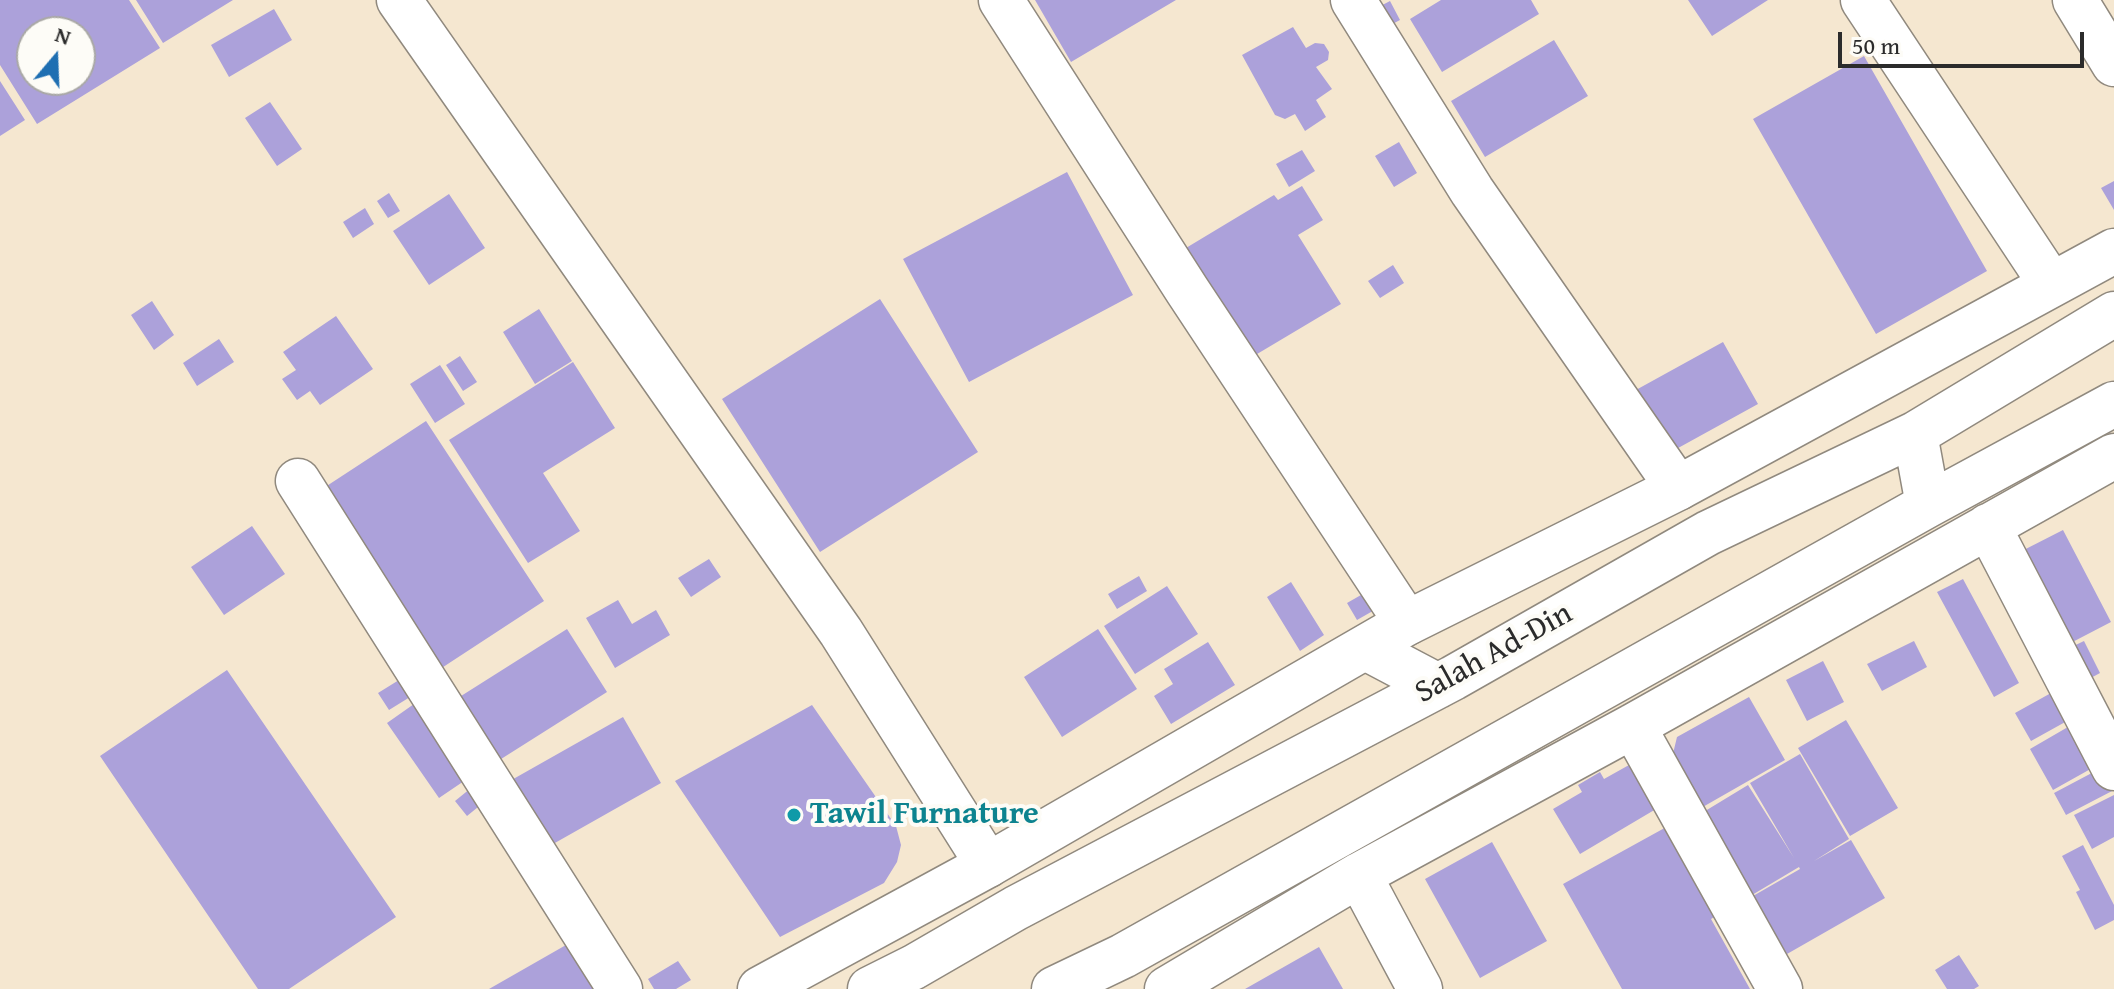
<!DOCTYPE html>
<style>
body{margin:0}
#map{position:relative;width:2114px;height:989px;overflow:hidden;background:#f5e7d0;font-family:"Gentium Book Plus",serif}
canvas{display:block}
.north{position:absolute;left:16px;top:16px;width:80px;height:80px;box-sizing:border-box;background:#fdfcf7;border:2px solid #a9a8a5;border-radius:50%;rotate:19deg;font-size:22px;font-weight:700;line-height:32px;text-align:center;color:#2b2b2b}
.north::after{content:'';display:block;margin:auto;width:28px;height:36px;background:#1f6fb2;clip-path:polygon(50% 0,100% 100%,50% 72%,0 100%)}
.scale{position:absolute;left:1838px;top:32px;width:246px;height:36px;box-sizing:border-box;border:4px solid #2b2b2b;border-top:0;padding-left:10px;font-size:24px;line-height:28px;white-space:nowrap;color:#2b2b2b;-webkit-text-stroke:6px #fdfcf7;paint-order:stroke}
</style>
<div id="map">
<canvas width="2114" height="989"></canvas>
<div class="north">N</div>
<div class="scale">50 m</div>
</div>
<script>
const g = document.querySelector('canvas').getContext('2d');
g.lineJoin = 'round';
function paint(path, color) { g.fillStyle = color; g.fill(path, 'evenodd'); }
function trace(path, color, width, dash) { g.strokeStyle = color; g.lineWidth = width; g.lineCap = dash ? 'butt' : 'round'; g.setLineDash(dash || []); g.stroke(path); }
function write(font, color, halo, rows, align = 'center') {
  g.font = font + ' "Gentium Book Plus",serif'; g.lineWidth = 8; g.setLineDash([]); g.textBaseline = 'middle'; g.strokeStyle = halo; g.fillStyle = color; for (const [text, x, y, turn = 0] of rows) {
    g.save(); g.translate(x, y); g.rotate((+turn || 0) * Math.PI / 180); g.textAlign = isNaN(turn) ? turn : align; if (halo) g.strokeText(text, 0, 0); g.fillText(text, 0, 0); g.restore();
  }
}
const building = new Path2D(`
 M 0,0 L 129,0 L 160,48 L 37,124 L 0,65 ZM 32,32 L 80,32 L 80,80 L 32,80 Z
 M 136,0 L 233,0 L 163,43 Z
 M 1035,0 L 1176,0 L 1071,62 Z
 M 1441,0 L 1531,0 L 1539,14 L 1442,72 L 1410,19 Z
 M 1688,0 L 1768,0 L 1712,36 Z
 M 1390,1 L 1400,20 L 1383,29 L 1373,10 Z
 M 274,9 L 292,40 L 229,77 L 211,45 Z
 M 1293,27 L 1306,48 L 1315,43 L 1324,44 L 1329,52 L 1328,60 L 1316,67 L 1332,89 L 1316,100 L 1326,117 L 1305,131 L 1295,114 L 1285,119 L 1275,115 L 1242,55 Z
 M 1554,40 L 1588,96 L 1485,157 L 1451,101 Z
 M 1864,56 L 1987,271 L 1876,334 L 1753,119 Z
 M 0,81 L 25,120 L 0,136 Z
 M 270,102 L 302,149 L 277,166 L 245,118 Z
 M 1399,142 L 1417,173 L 1394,187 L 1375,156 Z
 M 1302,150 L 1315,171 L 1289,187 L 1276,164 Z
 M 1067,172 L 1133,295 L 969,382 L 903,259 Z
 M 2114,181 L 2114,210 L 2101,188 Z
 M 1302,186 L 1323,220 L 1298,235 L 1341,304 L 1242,363 L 1176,254 L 1274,195 L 1278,200 Z
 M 389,193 L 400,211 L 388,218 L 377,201 Z
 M 449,194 L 485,248 L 429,285 L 393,231 Z
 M 365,208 L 374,224 L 353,238 L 343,222 Z
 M 1393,265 L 1404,283 L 1380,298 L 1368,281 Z
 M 880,299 L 978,452 L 820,552 L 722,399 Z
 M 152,301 L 174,335 L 154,350 L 131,315 Z
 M 539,309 L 572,361 L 535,384 L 503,332 Z
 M 336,316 L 373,369 L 320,405 L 310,391 L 297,400 L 282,379 L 296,370 L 283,352 Z
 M 219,339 L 234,362 L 197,386 L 183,363 Z
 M 1723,342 L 1758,404 L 1660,458 L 1625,396 Z
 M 460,356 L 477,382 L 463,391 L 446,365 Z
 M 573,362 L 615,428 L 543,473 L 580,531 L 528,563 L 449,440 Z
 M 440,365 L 465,404 L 435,423 L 410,384 Z
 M 426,421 L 544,601 L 434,673 L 316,493 Z
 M 252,526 L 285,574 L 224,615 L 191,567 Z
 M 2063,530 L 2111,622 L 2061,648 L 2012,556 Z
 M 709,559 L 721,577 L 691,597 L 678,578 Z
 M 1139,576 L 1147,591 L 1117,609 L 1108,594 Z
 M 1963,579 L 2019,683 L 1994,697 L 1937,592 Z
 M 1291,582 L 1324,635 L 1300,651 L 1267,597 Z
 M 1167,586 L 1198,634 L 1135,674 L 1104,626 Z
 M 1368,591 L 1378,608 L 1357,620 L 1347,603 Z
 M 618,600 L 632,624 L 656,610 L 670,635 L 615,668 L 586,618 Z
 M 567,629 L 607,692 L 490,766 L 450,703 Z
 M 1098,629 L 1137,689 L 1062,737 L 1024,677 Z
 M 1914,641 L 1927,667 L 1882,691 L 1867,664 Z
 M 2084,641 L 2100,673 L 2078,685 L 2061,652 Z
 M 1208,642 L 1235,685 L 1171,724 L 1154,696 L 1173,684 L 1164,669 Z
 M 1823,661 L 1844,702 L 1807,721 L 1786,680 Z
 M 227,670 L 396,917 L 289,989 L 258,989 L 100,756 Z
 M 399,680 L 410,697 L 389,710 L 378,693 Z
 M 2060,688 L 2076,716 L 2031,741 L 2015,713 Z
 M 1749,697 L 1785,760 L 1694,812 L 1671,762 L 1677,737 Z
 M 414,704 L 467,779 L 439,798 L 387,723 Z
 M 812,705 L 896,826 L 901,845 L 897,862 L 884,883 L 780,937 L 675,781 Z
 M 623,717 L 661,783 L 546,848 L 508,782 Z
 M 1846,720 L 1898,808 L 1850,836 L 1798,748 Z
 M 2080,720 L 2103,762 L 2053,790 L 2030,749 Z
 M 1800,754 L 1849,839 L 1814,861 L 1851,840 L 1885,898 L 1787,954 L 1753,896 L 1800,869 L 1799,867 L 1742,901 L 1692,819 L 1748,785 L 1794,858 L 1750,783 Z
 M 1629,765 L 1656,809 L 1580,854 L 1553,809 L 1582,792 L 1578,785 L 1600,772 L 1604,779 Z
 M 2105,766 L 2114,783 L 2114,790 L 2066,815 L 2054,793 Z
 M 471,788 L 483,803 L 467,816 L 455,801 Z
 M 2114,795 L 2114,837 L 2092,849 L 2074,815 Z
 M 1670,825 L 1719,914 L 1711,919 L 1750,989 L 1622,989 L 1563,884 Z
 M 1492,842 L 1547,941 L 1480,978 L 1425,879 Z
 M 2083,845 L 2114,905 L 2114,920 L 2095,930 L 2076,892 L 2080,890 L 2062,856 Z
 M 573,941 L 600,989 L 489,989 Z
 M 1319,947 L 1343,989 L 1245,989 Z
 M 1959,955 L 1979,986 L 1974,989 L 1947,989 L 1935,970 Z
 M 678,961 L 691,980 L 676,989 L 654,989 L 648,979 Z`);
const minor = new Path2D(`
 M 399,0 L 841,632 L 988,865
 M 1001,0 L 1187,290 L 1407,623
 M 1353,0 L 1472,191 L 1678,488
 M 1863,0 L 2051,284
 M 2075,0 L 2114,64
 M 298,481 L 620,989
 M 1988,526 L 2114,768
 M 1633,726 L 1780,989
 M 1359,875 L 1420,989
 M 1167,989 L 1359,875 L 1633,726 L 2114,456`);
const major = new Path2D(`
 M 760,989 L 988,865 L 1407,623 L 1678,488 L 2114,251`);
const highway = new Path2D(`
 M 1915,434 L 1928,505
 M 1366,648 L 1438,686
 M 870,989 L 914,967 L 1016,908 L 1453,678 L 1708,533 L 1915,434 L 2114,314
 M 1054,989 L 1123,956 L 1928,505 L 2114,404`);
const markers = [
 [794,815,8,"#0f9aa8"]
];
const streetNames = [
 ["Salah Ad-Din",1494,654,-29]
];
const cultureNames = [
 ["Tawil Furnature",810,815]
];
paint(building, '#aca1da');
trace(minor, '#90897e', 47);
trace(major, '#90897e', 47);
trace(highway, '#90897e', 47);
trace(minor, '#fff', 44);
trace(major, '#fff', 44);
trace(highway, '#fff', 44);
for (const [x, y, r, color] of markers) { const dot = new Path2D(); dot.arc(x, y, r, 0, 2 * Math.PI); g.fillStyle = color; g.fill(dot); trace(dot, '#fdfcf7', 3); }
write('32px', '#2b2b2b', '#fdfcf7', streetNames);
write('bold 32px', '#0d838f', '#fdfcf7', cultureNames, 'left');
</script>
